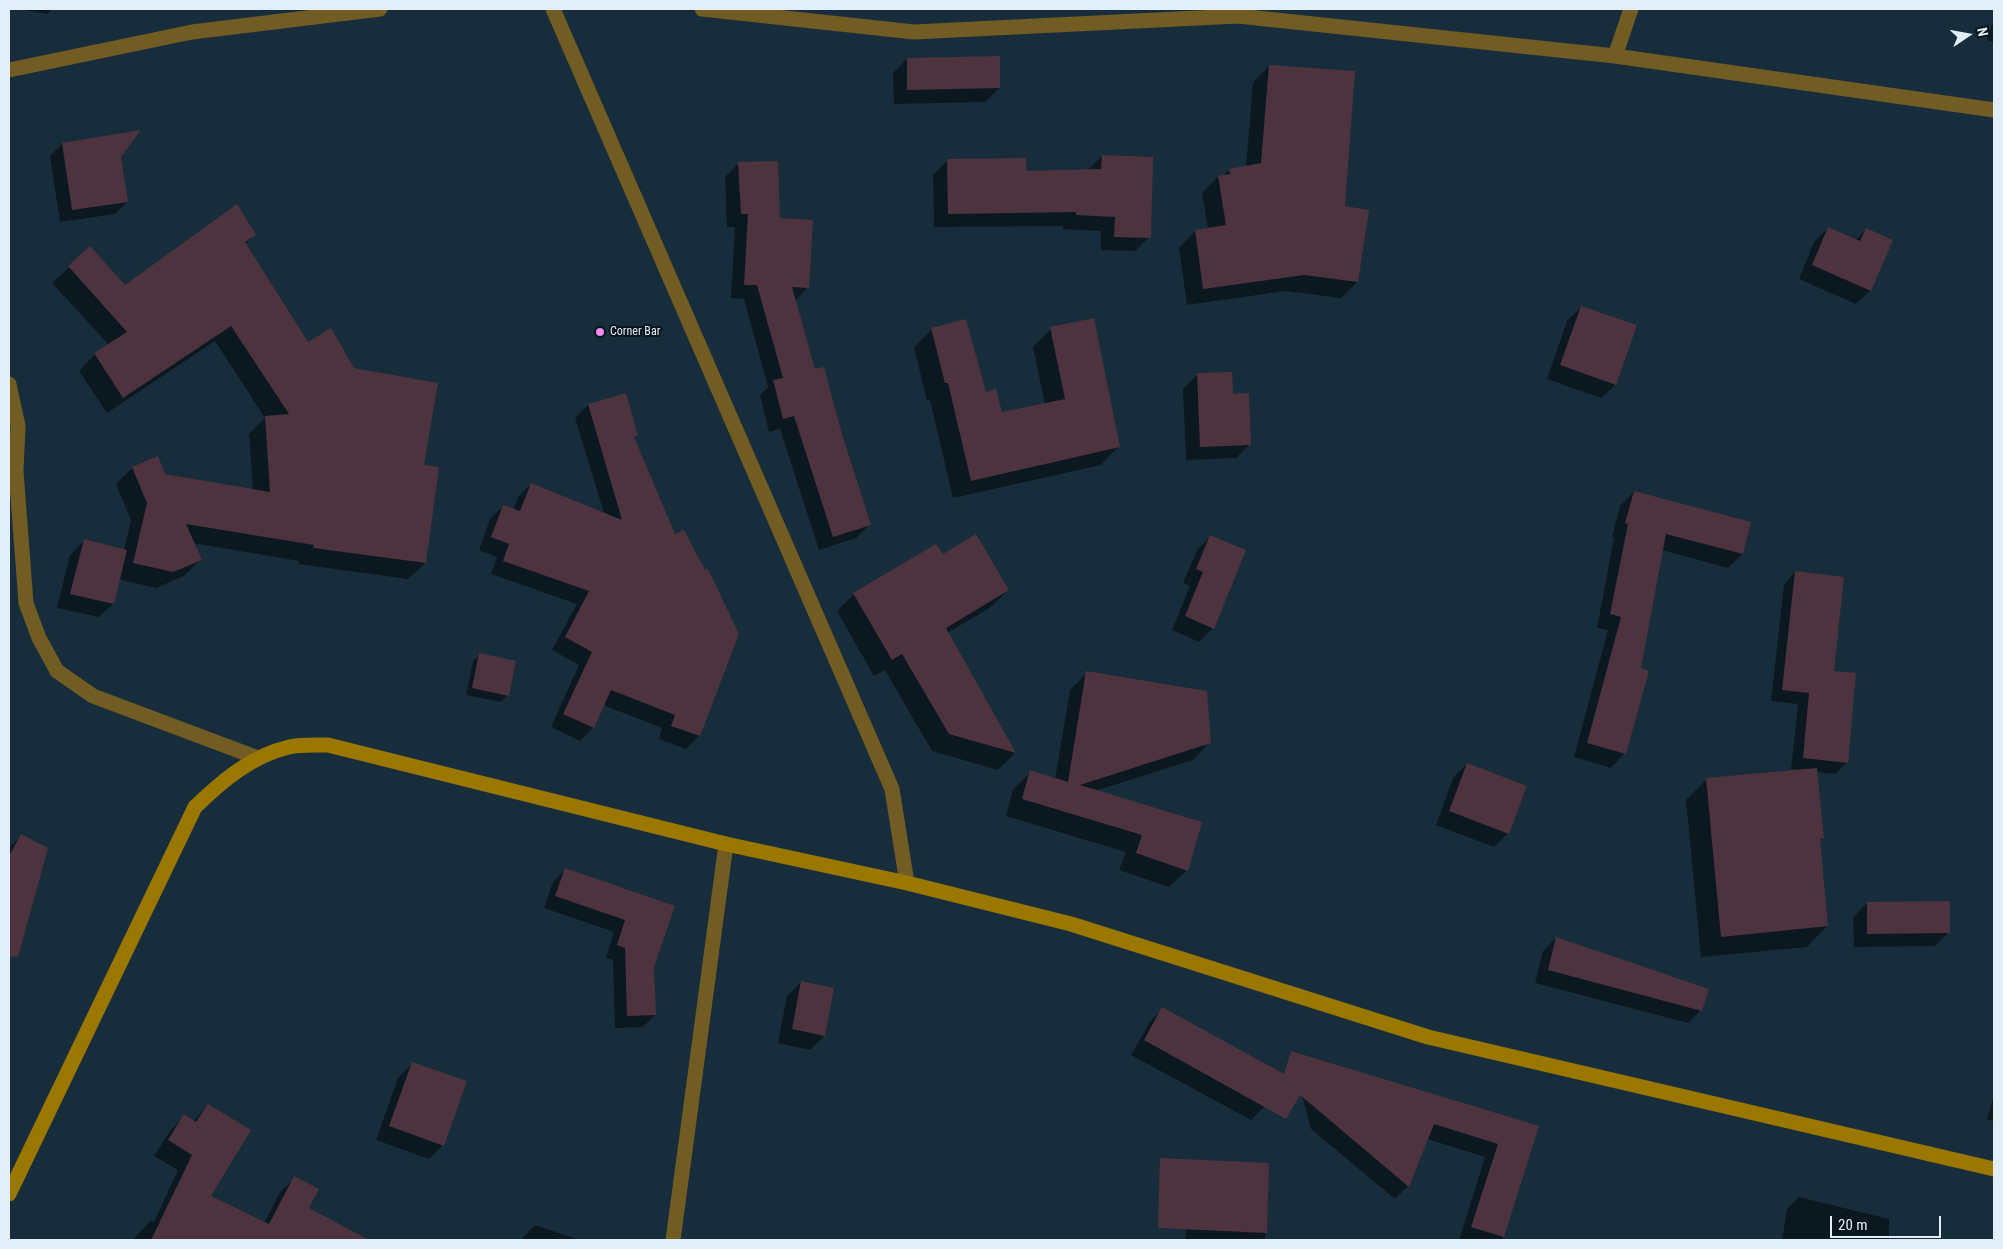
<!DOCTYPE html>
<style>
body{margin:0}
#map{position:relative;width:2003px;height:1249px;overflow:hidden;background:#182d3c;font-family:"Roboto Condensed",sans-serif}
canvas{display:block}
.frame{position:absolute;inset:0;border:10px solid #e2eff9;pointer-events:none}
.north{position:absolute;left:1943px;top:10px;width:50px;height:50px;-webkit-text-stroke:4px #0b141b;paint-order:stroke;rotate:78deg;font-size:14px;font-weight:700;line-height:20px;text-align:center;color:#e2eff9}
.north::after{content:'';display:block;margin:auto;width:18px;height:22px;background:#e2eff9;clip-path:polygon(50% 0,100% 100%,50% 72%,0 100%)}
.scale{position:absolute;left:1830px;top:1216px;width:111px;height:22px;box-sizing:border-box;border:2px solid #e2eff9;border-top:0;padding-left:6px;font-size:15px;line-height:18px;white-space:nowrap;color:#e2eff9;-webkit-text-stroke:4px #0b141b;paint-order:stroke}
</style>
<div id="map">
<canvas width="2003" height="1249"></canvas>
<div class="frame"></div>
<div class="north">N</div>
<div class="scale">20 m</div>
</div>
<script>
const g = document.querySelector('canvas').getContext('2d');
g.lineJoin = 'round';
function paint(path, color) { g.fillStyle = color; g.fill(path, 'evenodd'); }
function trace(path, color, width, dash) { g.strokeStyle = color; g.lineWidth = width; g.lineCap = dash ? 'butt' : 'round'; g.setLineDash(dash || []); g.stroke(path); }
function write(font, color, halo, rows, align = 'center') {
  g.font = font + ' "Roboto Condensed",sans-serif'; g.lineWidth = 4; g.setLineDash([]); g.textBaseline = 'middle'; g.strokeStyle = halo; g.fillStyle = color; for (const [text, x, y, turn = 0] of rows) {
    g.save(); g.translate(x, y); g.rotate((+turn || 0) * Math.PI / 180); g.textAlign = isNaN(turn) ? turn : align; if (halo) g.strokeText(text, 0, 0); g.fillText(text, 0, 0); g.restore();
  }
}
const shadow = new Path2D(`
 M 19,9 L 52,9 L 47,14 Z
 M 1994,18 L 1994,43 L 1987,40 Z
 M 907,59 L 999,88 L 985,102 L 894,104 L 893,73 Z
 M 1269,66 L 1343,208 L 1357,282 L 1341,298 L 1286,291 L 1187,305 L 1179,248 L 1195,231 L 1208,229 L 1202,193 L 1218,177 L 1223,176 L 1229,170 L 1246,167 L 1253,82 Z
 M 62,144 L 120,157 L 127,202 L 115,214 L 60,222 L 50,156 Z
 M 1102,156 L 1149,237 L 1135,251 L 1101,250 L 1101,231 L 1063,229 L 1063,226 L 934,227 L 933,175 L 947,161 L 1025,172 L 1088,170 Z
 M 739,163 L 779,219 L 808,287 L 795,301 L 814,371 L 840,432 L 870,524 L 856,538 L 819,550 L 780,429 L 769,432 L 760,395 L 768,387 L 744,299 L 731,298 L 735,227 L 727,227 L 725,177 Z
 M 1828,228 L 1856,240 L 1866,229 L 1870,291 L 1856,304 L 1799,279 L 1814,242 Z
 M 255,235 L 245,244 L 308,343 L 353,369 L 422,466 L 425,563 L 408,579 L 298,564 L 299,561 L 193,543 L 200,560 L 184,576 L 156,588 L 118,579 L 113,604 L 99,617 L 57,608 L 70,555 L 84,541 L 124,550 L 131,520 L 116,484 L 132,468 L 253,490 L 249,434 L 265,418 L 215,341 L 107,413 L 79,371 L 95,354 L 109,345 L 52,283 L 90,248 L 125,287 Z
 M 1581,307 L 1615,385 L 1601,398 L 1547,379 L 1567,321 Z
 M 932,329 L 1001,414 L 1045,404 L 1033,347 L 1051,329 L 1119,446 L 1101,465 L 953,498 L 930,400 L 927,401 L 914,347 Z
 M 1197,375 L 1231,395 L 1250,444 L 1236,458 L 1186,460 L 1183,389 Z
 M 588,405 L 637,436 L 633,439 L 674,536 L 738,634 L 699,736 L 686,749 L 659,739 L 662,728 L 603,705 L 593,728 L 580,741 L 551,727 L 579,665 L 552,650 L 577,604 L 491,574 L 497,557 L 479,550 L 490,519 L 503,506 L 513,510 L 518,497 L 531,484 L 604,513 L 575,418 Z
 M 1634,492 L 1750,523 L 1742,554 L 1728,568 L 1662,550 L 1640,669 L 1647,671 L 1624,754 L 1611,768 L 1574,757 L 1608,630 L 1597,628 L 1614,538 L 1612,537 L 1620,506 Z
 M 1211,536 L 1245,550 L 1213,628 L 1199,642 L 1172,630 L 1190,586 L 1183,583 L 1197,550 Z
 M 942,555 L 1008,590 L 991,607 L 947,633 L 1015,753 L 998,770 L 932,751 L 885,670 L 874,676 L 837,611 L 854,594 Z
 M 1795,572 L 1833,672 L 1847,763 L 1835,774 L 1817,772 L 1822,838 L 1819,841 L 1827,926 L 1807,947 L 1701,957 L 1686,800 L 1707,779 L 1799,770 L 1791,769 L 1798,704 L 1771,701 L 1784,584 Z
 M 480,655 L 508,695 L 501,702 L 466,695 L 473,661 Z
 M 1087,673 L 1210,742 L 1193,760 L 1095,791 L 1187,870 L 1169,887 L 1119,870 L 1126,852 L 1006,816 L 1013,789 L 1031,772 L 1055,779 L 1070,690 Z
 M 1467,764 L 1508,833 L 1494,847 L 1436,825 L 1453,778 Z
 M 21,836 L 32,900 L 9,958 L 9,848 Z
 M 565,870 L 674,907 L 653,967 L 655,1015 L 643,1027 L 615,1028 L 613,960 L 606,958 L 614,932 L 544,908 L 553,882 Z
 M 1867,903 L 1949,932 L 1935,946 L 1854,947 L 1853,917 Z
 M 1556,938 L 1701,1010 L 1688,1023 L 1535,983 L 1543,951 Z
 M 801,982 L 824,1036 L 810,1050 L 778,1043 L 787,996 Z
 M 1162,1009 L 1251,1058 L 1264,1107 L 1251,1120 L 1131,1055 L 1149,1023 Z
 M 412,1064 L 443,1145 L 429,1159 L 376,1140 L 398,1078 Z
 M 1295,1070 L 1537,1126 L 1502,1240 L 1459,1240 L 1485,1157 L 1427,1139 L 1408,1186 L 1395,1199 L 1311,1129 Z
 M 1994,1095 L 1994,1121 L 1987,1119 Z
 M 208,1105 L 209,1197 L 264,1223 L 280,1192 L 295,1178 L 307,1209 L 366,1240 L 133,1240 L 151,1220 L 154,1222 L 178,1170 L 154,1156 L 170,1131 L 184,1116 L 193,1122 Z
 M 1268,1164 L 1265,1240 L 1185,1240 L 1190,1178 Z
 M 1799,1197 L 1889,1219 L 1889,1240 L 1782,1240 L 1787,1209 Z
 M 535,1225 L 580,1240 L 521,1240 Z`);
const building = new Path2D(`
 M 1000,56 L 1000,88 L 907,90 L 907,58 Z
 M 1269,65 L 1355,71 L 1345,206 L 1369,210 L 1358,282 L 1304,275 L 1203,289 L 1195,230 L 1226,225 L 1218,176 L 1230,174 L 1229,169 L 1261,163 Z
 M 141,130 L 121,157 L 128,202 L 72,210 L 62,143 Z
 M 1102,155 L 1153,157 L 1151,238 L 1114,237 L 1115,217 L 1076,215 L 1076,212 L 948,214 L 947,159 L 1026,158 L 1026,171 L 1101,169 Z
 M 778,161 L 780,218 L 813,220 L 809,288 L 792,287 L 815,369 L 824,367 L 841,431 L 871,525 L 833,537 L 794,416 L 783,419 L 773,380 L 783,378 L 757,285 L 744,285 L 748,214 L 741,214 L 738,162 Z
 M 237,204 L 256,235 L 245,242 L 308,342 L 331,328 L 354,368 L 438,383 L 424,465 L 439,467 L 426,563 L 313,548 L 314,545 L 186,524 L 202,560 L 173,572 L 133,563 L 147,503 L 132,467 L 158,456 L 165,474 L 270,492 L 265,416 L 289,414 L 231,326 L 123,398 L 94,353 L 127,332 L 68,266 L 90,246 L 125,285 Z
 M 1828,227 L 1860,241 L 1866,228 L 1893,240 L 1871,291 L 1812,265 Z
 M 1581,306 L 1637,325 L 1616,385 L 1560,365 Z
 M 1094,318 L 1120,447 L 971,481 L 948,383 L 945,383 L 931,328 L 966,319 L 986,392 L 996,389 L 1002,412 L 1065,399 L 1050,327 Z
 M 1232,372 L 1233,394 L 1249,393 L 1251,445 L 1200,447 L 1197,373 Z
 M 626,393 L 638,436 L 634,437 L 675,534 L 684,530 L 705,570 L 708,569 L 739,634 L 700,736 L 671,726 L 675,715 L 611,690 L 594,728 L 563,714 L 592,652 L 565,637 L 589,591 L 503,561 L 509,544 L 491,537 L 503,505 L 520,511 L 531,483 L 622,520 L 588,404 Z
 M 1634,491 L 1751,522 L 1743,554 L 1666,534 L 1641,668 L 1649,671 L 1626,754 L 1587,743 L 1621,617 L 1610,614 L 1628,524 L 1625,523 Z
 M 976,534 L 1009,590 L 946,628 L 1016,753 L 949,734 L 902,654 L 892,660 L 853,593 L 936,544 L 943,554 Z
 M 1210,535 L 1246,550 L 1214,629 L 1185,616 L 1203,572 L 1196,569 Z
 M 84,539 L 127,550 L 114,604 L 70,594 Z
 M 1795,571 L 1844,577 L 1834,671 L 1856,673 L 1848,763 L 1803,758 L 1809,693 L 1782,690 Z
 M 479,653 L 516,661 L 509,696 L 472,688 Z
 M 1086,671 L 1207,691 L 1211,743 L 1080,785 L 1202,822 L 1188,871 L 1136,853 L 1142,835 L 1022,799 L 1030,770 L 1068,782 Z
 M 1467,763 L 1527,786 L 1509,834 L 1449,811 Z
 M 1817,768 L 1824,838 L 1820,839 L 1828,926 L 1721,937 L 1706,778 Z
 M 21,834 L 48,848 L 18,957 L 9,956 L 9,856 Z
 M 565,868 L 675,906 L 654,967 L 656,1015 L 627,1016 L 625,948 L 617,945 L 625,920 L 555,896 Z
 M 1950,901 L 1950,933 L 1867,934 L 1867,902 Z
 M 1556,937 L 1709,989 L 1702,1011 L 1548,970 Z
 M 801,981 L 834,988 L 825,1036 L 792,1029 Z
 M 1162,1007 L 1284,1074 L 1291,1051 L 1539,1126 L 1504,1237 L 1471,1227 L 1498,1144 L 1434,1124 L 1409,1187 L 1300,1095 L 1286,1119 L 1144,1040 Z
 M 412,1062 L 467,1081 L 444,1146 L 389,1126 Z
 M 208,1104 L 251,1130 L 211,1196 L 269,1224 L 294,1176 L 319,1189 L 309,1208 L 369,1240 L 151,1240 L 192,1155 L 168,1140 L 184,1114 L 196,1122 Z
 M 1160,1158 L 1269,1163 L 1267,1233 L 1158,1228 Z`);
const street = new Path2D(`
 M 553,9 L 892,789 L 907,883
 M 702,9 L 914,32 L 1238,16 L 1615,56 L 1994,110
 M 1615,56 L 1631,9
 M 9,70 L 192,32 L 380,9
 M 9,384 L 18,426 L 16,471 L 26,603 L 39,638 L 57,671 L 93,696 L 258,758
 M 673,1240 L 726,844`);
const secondary = new Path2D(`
 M 9,1194 L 195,807 C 222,781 251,756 289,747 C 301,744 315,745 328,745 L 726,844 L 907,883 L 1071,924 L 1428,1037 L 1994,1169`);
const markers = [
 [600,332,5,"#f38af2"]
];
const poiNames = [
 ["Corner Bar",610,332]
];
paint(shadow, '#0007');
paint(building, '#4c333d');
trace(street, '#715c23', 15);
trace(secondary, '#970', 15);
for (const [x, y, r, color] of markers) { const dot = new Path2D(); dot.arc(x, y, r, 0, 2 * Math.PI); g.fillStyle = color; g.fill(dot); trace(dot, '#0b141b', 2); }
write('12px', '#e2eff9', '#0b141b', poiNames, 'left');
</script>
